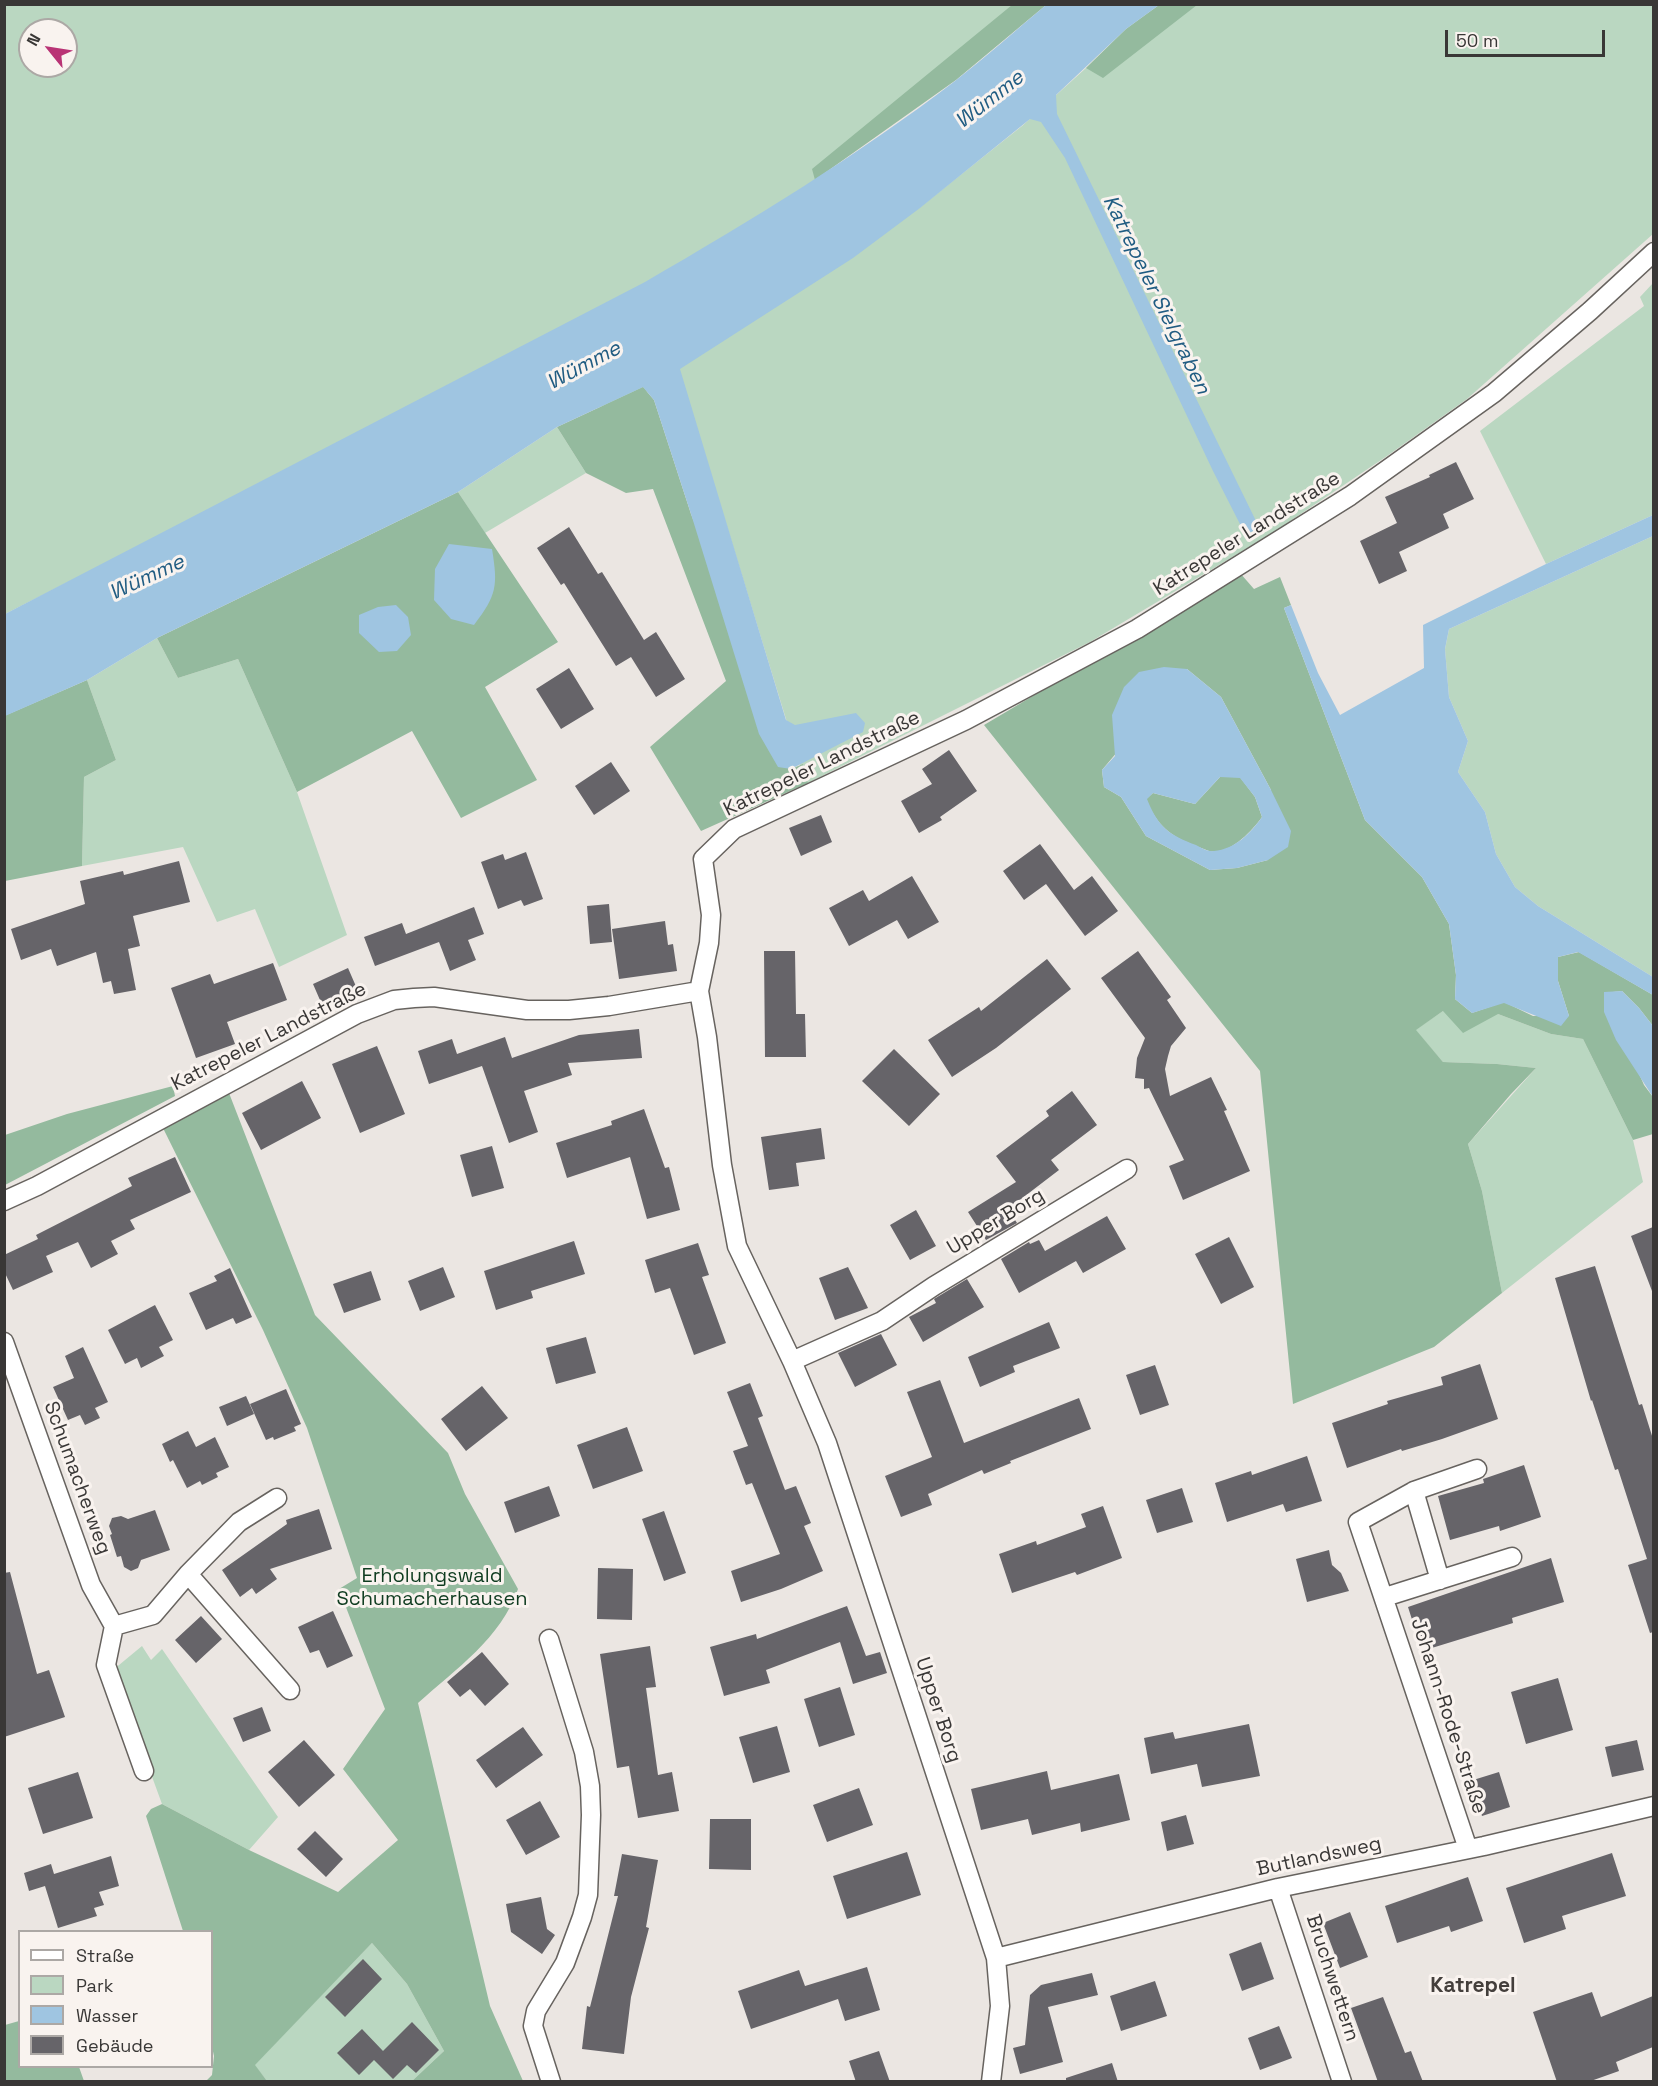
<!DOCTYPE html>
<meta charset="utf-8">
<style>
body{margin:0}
#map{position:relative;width:1658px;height:2086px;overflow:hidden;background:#ebe6e2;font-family:"Space Grotesk",sans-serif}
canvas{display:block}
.frame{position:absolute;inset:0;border:6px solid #393736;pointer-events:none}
.legend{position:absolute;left:18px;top:1930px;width:195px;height:138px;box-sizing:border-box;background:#f9f3ef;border:2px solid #aca8a5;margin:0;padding:8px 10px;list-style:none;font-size:18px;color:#393736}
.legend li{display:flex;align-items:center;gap:12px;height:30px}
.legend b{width:30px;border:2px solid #aca8a5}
.north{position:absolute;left:18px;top:18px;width:60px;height:60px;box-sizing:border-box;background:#f9f3ef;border:2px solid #aca8a5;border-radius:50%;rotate:300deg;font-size:16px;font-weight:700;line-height:24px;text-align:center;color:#393736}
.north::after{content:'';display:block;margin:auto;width:21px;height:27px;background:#b93375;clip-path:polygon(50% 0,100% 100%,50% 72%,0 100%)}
.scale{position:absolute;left:1445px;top:30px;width:160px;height:27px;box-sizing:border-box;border:3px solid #393736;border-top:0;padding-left:8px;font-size:18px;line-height:21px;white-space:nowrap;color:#393736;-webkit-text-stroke:4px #f9f3ef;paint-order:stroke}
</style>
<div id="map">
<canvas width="1658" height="2086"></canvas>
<div class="frame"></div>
<ul class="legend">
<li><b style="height:8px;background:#fff"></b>Straße</li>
<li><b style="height:16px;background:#bad7c1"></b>Park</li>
<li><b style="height:16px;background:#9fc5e1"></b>Wasser</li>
<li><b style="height:16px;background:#666469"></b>Gebäude</li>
</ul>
<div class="north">N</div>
<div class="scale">50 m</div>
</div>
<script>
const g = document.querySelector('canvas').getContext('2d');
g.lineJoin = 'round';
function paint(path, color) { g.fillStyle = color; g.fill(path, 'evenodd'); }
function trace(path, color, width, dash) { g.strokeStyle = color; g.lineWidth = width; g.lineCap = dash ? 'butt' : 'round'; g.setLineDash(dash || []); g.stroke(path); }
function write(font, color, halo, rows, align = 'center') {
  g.font = font + ' "Space Grotesk",sans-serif'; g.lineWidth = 6; g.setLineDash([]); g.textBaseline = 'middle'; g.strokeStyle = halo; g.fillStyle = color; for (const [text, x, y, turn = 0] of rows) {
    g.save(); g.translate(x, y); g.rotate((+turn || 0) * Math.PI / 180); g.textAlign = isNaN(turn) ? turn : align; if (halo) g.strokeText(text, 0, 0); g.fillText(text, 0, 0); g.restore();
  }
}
const green = new Path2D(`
 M 5,5 L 1046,5 L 815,180 L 741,227 L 919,208 L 1022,126 L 1086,68 L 1126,29 L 1159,5 L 1653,5 L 1653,234 L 1467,399 L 1387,456 L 1271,534 L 1090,642 L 808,783 L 804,767 L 801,768 L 682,380 L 76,578 L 5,614 ZM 30,30 L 66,30 L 66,66 L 30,66 Z
 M 1653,283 L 1653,515 L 1546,564 L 1480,431 L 1644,306 L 1640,297 Z
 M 557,427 L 586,473 L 485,533 L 458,492 Z
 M 1653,536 L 1653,977 L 1538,906 L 1515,887 L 1496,854 L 1485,812 L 1458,772 L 1468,741 L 1449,697 L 1445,649 L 1449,629 Z
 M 157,638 L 178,678 L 238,659 L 297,792 L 347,935 L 279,967 L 255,909 L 217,922 L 183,847 L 82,866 L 84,777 L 116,760 L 87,680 Z
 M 1443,1011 L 1498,1014 L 1551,1034 L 1583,1039 L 1633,1140 L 1643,1182 L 1502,1293 L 1482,1191 L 1468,1144 L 1536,1068 L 1497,1064 L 1443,1062 L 1415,1030 Z
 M 142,1646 L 151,1660 L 162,1649 L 278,1817 L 249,1850 L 162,1804 L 113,1670 Z
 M 372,1943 L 407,1984 L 444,2051 L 412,2081 L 267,2081 L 254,2065 Z`);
const forest = new Path2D(`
 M 1012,5 L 1046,5 L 956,80 L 815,180 L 812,169 Z
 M 1159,5 L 1197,5 L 1103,78 L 1086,68 L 1126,29 Z
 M 643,387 L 654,400 L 691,514 L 791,769 L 803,764 L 808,783 L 701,831 L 650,747 L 726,681 L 653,489 L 626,493 L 586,473 L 557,427 Z
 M 458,492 L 558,642 L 485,687 L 537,780 L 461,818 L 412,731 L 297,792 L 238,659 L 178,678 L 157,638 Z
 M 1240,573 L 1254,589 L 1280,577 L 1291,605 L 1284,608 L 1365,820 L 1422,877 L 1449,924 L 1456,975 L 1455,999 L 1472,1013 L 1504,1002 L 1533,1016 L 1569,1016 L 1558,981 L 1558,957 L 1579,952 L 1653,995 L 1653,1026 L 1639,1008 L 1622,991 L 1604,993 L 1644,1085 L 1653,1097 L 1653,1134 L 1633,1140 L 1583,1039 L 1551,1034 L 1498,1014 L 1463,1033 L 1443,1011 L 1416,1030 L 1443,1062 L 1497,1064 L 1536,1068 L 1511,1094 L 1468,1144 L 1482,1191 L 1502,1293 L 1434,1347 L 1293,1404 L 1260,1071 L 984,725 ZM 1187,669 L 1221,697 L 1271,790 L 1268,860 L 1237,868 L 1210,870 L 1146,836 L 1121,797 L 1104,787 L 1102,770 Z
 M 87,680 L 116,760 L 84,777 L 82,866 L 5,881 L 4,716 Z
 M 1220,777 L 1240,777 L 1255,797 L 1262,817 C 1252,831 1229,856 1209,851 C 1203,849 1197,846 1191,844 C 1167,834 1156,823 1146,799 L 1153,793 L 1195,804 Z
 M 173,1086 L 175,1096 L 5,1185 L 5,1135 L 67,1114 Z
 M 229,1093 L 315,1315 L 448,1453 L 465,1494 L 518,1589 C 501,1638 456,1669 418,1703 L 490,2006 L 523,2081 L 412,2081 L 444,2051 L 407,1984 L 372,1943 L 255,2065 L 267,2081 L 206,2081 L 212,2075 L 214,2056 L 212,2047 L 212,1932 L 183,1931 L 146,1816 L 151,1809 L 162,1804 L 249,1850 L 338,1892 L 398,1840 L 343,1769 L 385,1709 L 339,1589 L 357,1578 L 307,1428 L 263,1330 L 162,1126 Z
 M 19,2021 L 20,2066 L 79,2067 L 84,2081 L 5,2081 L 5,2025 Z`);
const water = new Path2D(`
 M 1046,5 L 1159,5 L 1126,29 L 1056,95 L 1057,114 L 1256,521 L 1256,530 L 1249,533 L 1243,530 L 1213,471 L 1065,158 L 1041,122 L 1030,119 L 920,208 L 853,258 L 680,369 L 786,720 L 795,725 L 856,713 L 865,723 L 863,732 L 791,769 L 778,767 L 759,734 L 691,514 L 654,400 L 643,387 L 557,427 L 458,492 L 157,638 L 87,680 L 5,716 L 5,614 L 645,282 C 752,220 857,156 955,81 C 986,57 1016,30 1046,5 Z
 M 1653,515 L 1653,536 L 1449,629 L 1445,649 L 1449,697 L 1468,741 L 1458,772 L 1485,812 L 1496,854 L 1515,887 L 1538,906 L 1653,977 L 1653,995 L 1578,952 L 1558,957 L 1558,981 L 1569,1016 L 1561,1026 L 1504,1003 L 1472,1013 L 1455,999 L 1456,975 L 1449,924 L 1422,877 L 1365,820 L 1284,608 L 1291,605 L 1318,673 L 1340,715 L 1424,668 L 1423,625 L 1546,564 Z
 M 449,544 L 492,549 C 498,586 497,595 474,625 L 451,619 L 434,600 L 435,569 Z
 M 396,605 L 408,617 L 411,635 L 397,651 L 379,652 L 359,633 L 359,615 L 378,607 Z
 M 1164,667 L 1187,669 L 1221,697 L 1271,790 L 1291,831 L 1288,847 L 1268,860 L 1237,868 L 1210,870 L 1146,836 L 1121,797 L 1104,787 L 1102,770 L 1115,756 L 1112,715 L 1124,687 L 1139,672 ZM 1220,777 L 1240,778 L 1255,797 L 1262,817 C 1250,834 1235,849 1214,851 C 1208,852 1201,848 1196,845 C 1169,835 1158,827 1147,799 L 1153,793 L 1195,804 Z
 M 1622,991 L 1639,1008 L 1653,1026 L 1653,1097 L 1616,1040 L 1604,1012 L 1604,992 Z`);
const building = new Path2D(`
 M 1456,462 L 1474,499 L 1443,514 L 1449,528 L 1399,552 L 1407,571 L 1379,584 L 1360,541 L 1397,523 L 1385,497 L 1430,477 L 1429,475 Z
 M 569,527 L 598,574 L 602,572 L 644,640 L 656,632 L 685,679 L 656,697 L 631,657 L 616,666 L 564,583 L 561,585 L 537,548 Z
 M 569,668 L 594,709 L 561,729 L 536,689 Z
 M 949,750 L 977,791 L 940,817 L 942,820 L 919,833 L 901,801 L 932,784 L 922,769 Z
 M 611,762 L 630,791 L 594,815 L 575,786 Z
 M 821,815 L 832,842 L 801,856 L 789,828 Z
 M 1040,844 L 1074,890 L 1092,876 L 1118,911 L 1085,936 L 1046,884 L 1024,900 L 1003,871 Z
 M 526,852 L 543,899 L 524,906 L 521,900 L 498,909 L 481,862 L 503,854 L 505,860 Z
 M 179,861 L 190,902 L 133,916 L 140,946 L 128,949 L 136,990 L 114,994 L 111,981 L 103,983 L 96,952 L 57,966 L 51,949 L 21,960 L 11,929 L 85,904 L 80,881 L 123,871 L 124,875 Z
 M 912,876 L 939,922 L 908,939 L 897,920 L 849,946 L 829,908 L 863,890 L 869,901 Z
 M 609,904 L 612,942 L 590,944 L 587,906 Z
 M 474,907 L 484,934 L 468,940 L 476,960 L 450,971 L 439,942 L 375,966 L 364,937 L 402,923 L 406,934 Z
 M 665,921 L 668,945 L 673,944 L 677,971 L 619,979 L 612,929 Z
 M 764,951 L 795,951 L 796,1014 L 805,1014 L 806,1057 L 765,1057 Z
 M 1138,951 L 1171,997 L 1167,1000 L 1186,1028 L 1171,1046 L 1168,1056 L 1165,1069 L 1170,1096 L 1211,1077 L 1227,1110 L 1224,1111 L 1250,1171 L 1183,1200 L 1169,1166 L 1184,1160 L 1149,1088 L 1144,1089 L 1144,1079 L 1135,1078 L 1137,1058 L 1145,1038 L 1101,978 Z
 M 1047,959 L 1071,989 L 996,1048 L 952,1077 L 928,1040 L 979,1007 L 981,1011 Z
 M 273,963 L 287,1000 L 227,1022 L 235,1044 L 196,1058 L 171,988 L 210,974 L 214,984 Z
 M 348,968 L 358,991 L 323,1007 L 313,984 Z
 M 639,1029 L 642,1058 L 568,1063 L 572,1075 L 524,1091 L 538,1132 L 509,1143 L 482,1066 L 429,1084 L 418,1051 L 452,1039 L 457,1054 L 505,1037 L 512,1058 L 579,1035 Z
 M 377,1046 L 405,1114 L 360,1133 L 332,1064 Z
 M 894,1049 L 940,1094 L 909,1126 L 862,1081 Z
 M 302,1081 L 321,1118 L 261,1150 L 242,1113 Z
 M 1072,1091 L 1097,1125 L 1051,1160 L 1059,1170 L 1008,1209 L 1017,1223 L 986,1240 L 968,1212 L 1016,1182 L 996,1156 L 1049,1116 L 1046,1111 Z
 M 644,1109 L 665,1168 L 669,1167 L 680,1210 L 647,1219 L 630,1157 L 567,1178 L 556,1143 L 612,1125 L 611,1121 Z
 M 821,1128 L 825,1159 L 796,1163 L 799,1186 L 769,1190 L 761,1137 Z
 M 492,1146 L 504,1188 L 472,1197 L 460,1155 Z
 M 175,1157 L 191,1192 L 130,1220 L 135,1229 L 111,1241 L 118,1254 L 91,1268 L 78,1242 L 46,1256 L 53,1272 L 13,1290 L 4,1271 L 4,1255 L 38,1239 L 36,1235 L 132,1186 L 128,1178 Z
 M 916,1210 L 936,1246 L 910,1260 L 890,1225 Z
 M 1107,1216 L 1126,1249 L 1083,1273 L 1076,1261 L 1019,1293 L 1001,1259 L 1029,1242 L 1030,1244 L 1039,1240 L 1045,1251 Z
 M 1653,1227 L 1653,1291 L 1652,1291 L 1631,1236 Z
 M 1229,1237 L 1254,1287 L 1221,1304 L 1195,1254 Z
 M 574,1241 L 585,1274 L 531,1291 L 533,1298 L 496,1310 L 484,1271 Z
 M 698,1243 L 709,1275 L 702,1277 L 726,1343 L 694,1355 L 670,1288 L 655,1293 L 645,1260 Z
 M 1595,1266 L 1639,1405 L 1642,1404 L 1653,1439 L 1653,1632 L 1650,1633 L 1628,1565 L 1647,1559 L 1618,1469 L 1615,1470 L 1592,1400 L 1591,1401 L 1555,1278 Z
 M 443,1267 L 455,1297 L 420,1311 L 408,1281 Z
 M 848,1267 L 868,1308 L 835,1320 L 819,1278 Z
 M 230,1268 L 252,1317 L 236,1324 L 233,1318 L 206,1330 L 189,1293 L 217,1281 L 214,1276 Z
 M 371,1271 L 381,1300 L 344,1313 L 333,1284 Z
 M 967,1279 L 984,1307 L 923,1342 L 909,1317 L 936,1303 L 934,1299 Z
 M 155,1305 L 173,1340 L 159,1347 L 164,1356 L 141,1368 L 137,1358 L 125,1364 L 108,1330 Z
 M 1049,1322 L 1060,1348 L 1013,1366 L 1015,1372 L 980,1387 L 968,1357 Z
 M 881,1334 L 897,1365 L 855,1387 L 838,1353 Z
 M 586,1337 L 596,1373 L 556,1384 L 546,1348 Z
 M 83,1347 L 108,1402 L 95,1408 L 100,1418 L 85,1425 L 80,1415 L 68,1420 L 53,1387 L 74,1378 L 65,1356 Z
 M 1480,1364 L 1498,1419 L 1442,1439 L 1402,1451 L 1401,1449 L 1347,1468 L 1332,1423 L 1388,1404 L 1387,1401 L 1443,1385 L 1441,1377 Z
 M 1155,1365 L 1169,1405 L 1140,1415 L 1126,1375 Z
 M 940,1380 L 964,1443 L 1079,1398 L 1091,1429 L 1010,1461 L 1011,1463 L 984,1474 L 982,1470 L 928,1494 L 932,1505 L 901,1517 L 885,1476 L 932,1457 L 907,1392 Z
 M 750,1383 L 763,1416 L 758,1418 L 785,1490 L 796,1486 L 811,1523 L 804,1526 L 823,1571 L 781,1589 L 741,1602 L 731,1571 L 780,1554 L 752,1483 L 746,1485 L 733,1451 L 748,1446 L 727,1392 Z
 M 482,1386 L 508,1418 L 466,1451 L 441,1419 Z
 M 286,1389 L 301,1424 L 294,1427 L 296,1431 L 274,1440 L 273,1437 L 266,1440 L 250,1404 Z
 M 246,1396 L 254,1414 L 227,1426 L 219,1407 Z
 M 627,1427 L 643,1471 L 593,1489 L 577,1445 Z
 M 188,1431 L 196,1447 L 215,1437 L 229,1467 L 216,1473 L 218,1477 L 202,1485 L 200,1481 L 187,1488 L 173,1460 L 170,1462 L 162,1444 Z
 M 1307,1456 L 1322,1501 L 1286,1512 L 1283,1504 L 1227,1522 L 1215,1483 L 1251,1471 L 1252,1475 Z
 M 1524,1465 L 1541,1517 L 1500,1531 L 1499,1526 L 1450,1540 L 1438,1496 L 1484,1483 L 1483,1479 Z
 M 549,1486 L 560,1516 L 515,1533 L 504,1502 Z
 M 1182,1488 L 1193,1522 L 1157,1533 L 1146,1500 Z
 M 1103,1506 L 1122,1558 L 1077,1575 L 1075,1572 L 1012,1593 L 999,1554 L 1036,1541 L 1037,1545 L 1086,1527 L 1081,1514 Z
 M 319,1509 L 332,1549 L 270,1569 L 277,1579 L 256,1594 L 252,1588 L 240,1597 L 222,1570 L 287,1524 L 286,1520 Z
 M 155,1510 L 170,1550 L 141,1560 L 138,1568 L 131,1571 L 124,1567 L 121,1556 L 117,1557 L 110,1535 L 112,1534 L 109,1526 L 112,1518 L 121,1516 L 128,1519 Z
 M 664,1511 L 686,1573 L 664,1581 L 642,1519 Z
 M 1329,1550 L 1332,1565 L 1341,1573 L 1349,1591 L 1307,1602 L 1296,1559 Z
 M 1551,1558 L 1564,1602 L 1512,1618 L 1513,1623 L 1422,1651 L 1408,1607 Z
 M 598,1568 L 633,1569 L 632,1620 L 597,1619 Z
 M 10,1572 L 37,1674 L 49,1670 L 65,1717 L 4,1737 L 4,1573 Z
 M 847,1606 L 866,1656 L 880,1652 L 887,1673 L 853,1684 L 840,1642 L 766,1670 L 770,1683 L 724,1696 L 710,1647 L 756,1634 L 757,1639 Z
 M 333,1611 L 353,1656 L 327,1668 L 319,1650 L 310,1653 L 298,1627 Z
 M 201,1616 L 222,1639 L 196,1663 L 175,1640 Z
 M 650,1646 L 656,1687 L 646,1688 L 658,1775 L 672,1772 L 679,1811 L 638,1818 L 629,1766 L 617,1768 L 600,1654 Z
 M 482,1652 L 509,1684 L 485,1706 L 470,1689 L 460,1697 L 447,1682 Z
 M 1558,1678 L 1573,1730 L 1526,1744 L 1511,1692 Z
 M 840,1687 L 855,1735 L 819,1747 L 804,1699 Z
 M 262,1707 L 271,1731 L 243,1742 L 233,1718 Z
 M 1249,1724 L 1260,1776 L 1202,1787 L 1197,1764 L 1151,1774 L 1144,1738 L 1173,1732 L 1175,1739 Z
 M 777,1726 L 790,1772 L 753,1783 L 739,1737 Z
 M 523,1727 L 543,1755 L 496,1788 L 476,1760 Z
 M 304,1740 L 335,1775 L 299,1807 L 268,1772 Z
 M 1637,1740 L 1644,1770 L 1612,1777 L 1605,1747 Z
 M 1047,1771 L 1051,1790 L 1119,1774 L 1130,1820 L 1081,1832 L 1080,1823 L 1032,1835 L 1028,1819 L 981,1830 L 971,1789 Z
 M 78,1772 L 93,1818 L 43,1834 L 28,1788 Z
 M 1499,1772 L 1510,1807 L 1482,1816 L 1470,1781 Z
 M 859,1788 L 873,1825 L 827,1842 L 813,1805 Z
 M 540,1801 L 560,1837 L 526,1855 L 506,1820 Z
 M 1186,1815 L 1194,1844 L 1167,1851 L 1161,1822 Z
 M 710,1819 L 751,1819 L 751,1870 L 709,1869 Z
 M 315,1831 L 343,1859 L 326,1877 L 297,1849 Z
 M 907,1852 L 921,1895 L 847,1919 L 833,1876 Z
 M 1612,1853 L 1626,1896 L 1562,1916 L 1566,1929 L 1524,1943 L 1506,1888 Z
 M 622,1854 L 658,1860 L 646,1927 L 649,1928 L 631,1997 L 624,2054 L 582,2049 L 587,2006 L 590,2007 L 618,1896 L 614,1896 Z
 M 111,1856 L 119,1886 L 99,1892 L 104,1905 L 94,1908 L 97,1916 L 58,1928 L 45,1886 L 29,1891 L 24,1873 L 51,1864 L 54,1874 Z
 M 1468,1877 L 1483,1921 L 1451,1932 L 1449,1926 L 1397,1943 L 1385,1906 Z
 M 541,1897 L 547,1929 L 555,1935 L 542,1954 L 511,1932 L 506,1904 Z
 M 1350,1912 L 1368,1957 L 1340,1968 L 1323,1923 Z
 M 1261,1942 L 1274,1979 L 1242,1991 L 1229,1954 Z
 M 363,1959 L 382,1979 L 345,2017 L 325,1997 Z
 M 867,1967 L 880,2010 L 845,2021 L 838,1999 L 751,2029 L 738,1991 L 799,1970 L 805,1986 Z
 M 1092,1973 L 1098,1995 L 1048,2007 L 1063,2062 L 1020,2074 L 1013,2048 L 1025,2045 L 1030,1995 L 1041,1985 Z
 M 1155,1981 L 1167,2016 L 1121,2031 L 1110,1996 Z
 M 1592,1992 L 1601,2017 L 1653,1996 L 1653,2047 L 1616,2062 L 1619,2071 L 1588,2082 L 1557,2082 L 1533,2012 Z
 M 1383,1997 L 1405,2053 L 1411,2051 L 1423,2082 L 1378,2082 L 1351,2008 Z
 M 412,2022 L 439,2050 L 416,2073 L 407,2065 L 393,2079 L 374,2060 L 359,2075 L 337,2053 L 362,2029 L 383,2051 Z
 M 1279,2026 L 1292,2058 L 1260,2070 L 1248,2038 Z
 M 879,2051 L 890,2082 L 856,2082 L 849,2061 Z
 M 1112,2063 L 1118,2082 L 1066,2082 L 1066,2078 Z`);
const minor = new Path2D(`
 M 4,1201 L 37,1186 L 357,1014 L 394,1000 L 414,998 L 434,997 L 527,1010 L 569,1010 L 609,1006 L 699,991
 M 4,1342 L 91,1585 L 114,1626 L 106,1665 L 144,1771
 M 792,1361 L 882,1321 L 934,1286 L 1127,1169
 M 1414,1491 L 1440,1580
 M 188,1574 L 290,1690
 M 1385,1597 L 1512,1557
 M 114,1626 L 153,1615 L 188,1574 L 239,1522 L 277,1498
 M 549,1639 L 584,1752 L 590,1786 L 591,1815 L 588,1895 L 582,1917 L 565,1963 L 536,2011 L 533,2026 L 551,2082
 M 1468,1849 L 1358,1522 L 1414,1491 L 1477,1469
 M 1278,1888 L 1342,2082
 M 996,1958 L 1278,1888 L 1484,1846 L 1654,1806
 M 991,2082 L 1000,2006 L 996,1958 L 827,1443 L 792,1361 L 737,1246 L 722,1165 L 707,1037 L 699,991 L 709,943 L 711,915 L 703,859 L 734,829 L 966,720 L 1137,629 L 1350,496 L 1494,393 L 1590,311 L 1654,252`);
const streetNames = [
 ["Katrepeler Landstraße",1247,534,-32],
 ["Katrepeler Landstraße",822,764,-26],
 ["Katrepeler Landstraße",269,1037,-27],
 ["Upper Borg",996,1222,-31],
 ["Schumacherweg",77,1478,70],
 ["Upper Borg",938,1710,72],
 ["Johann-Rode-Straße",1448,1716,72],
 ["Butlandsweg",1319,1857,-12],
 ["Bruchwettern",1332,1978,72]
];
const parkNames = [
 ["Erholungswald",432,1577],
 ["Schumacherhausen",432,1600]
];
const waterNames = [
 ["Wümme",990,100,-38],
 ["Katrepeler Sielgraben",1156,295,64],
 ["Wümme",584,366,-28],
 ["Wümme",147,578,-25]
];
const neighbourhoodNames = [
 ["Katrepel",1473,1986]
];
paint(green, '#bad7c1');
paint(forest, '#94ba9e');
paint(water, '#9fc5e1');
paint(building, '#666469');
trace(minor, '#67635f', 21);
trace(minor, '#fff', 18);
write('20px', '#393736', '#f9f3ef', streetNames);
write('20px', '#0f3c20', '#f9f3ef', parkNames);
write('italic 21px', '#205c82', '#f9f3ef', waterNames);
write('bold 21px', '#443f3c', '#f9f3ef', neighbourhoodNames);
</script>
